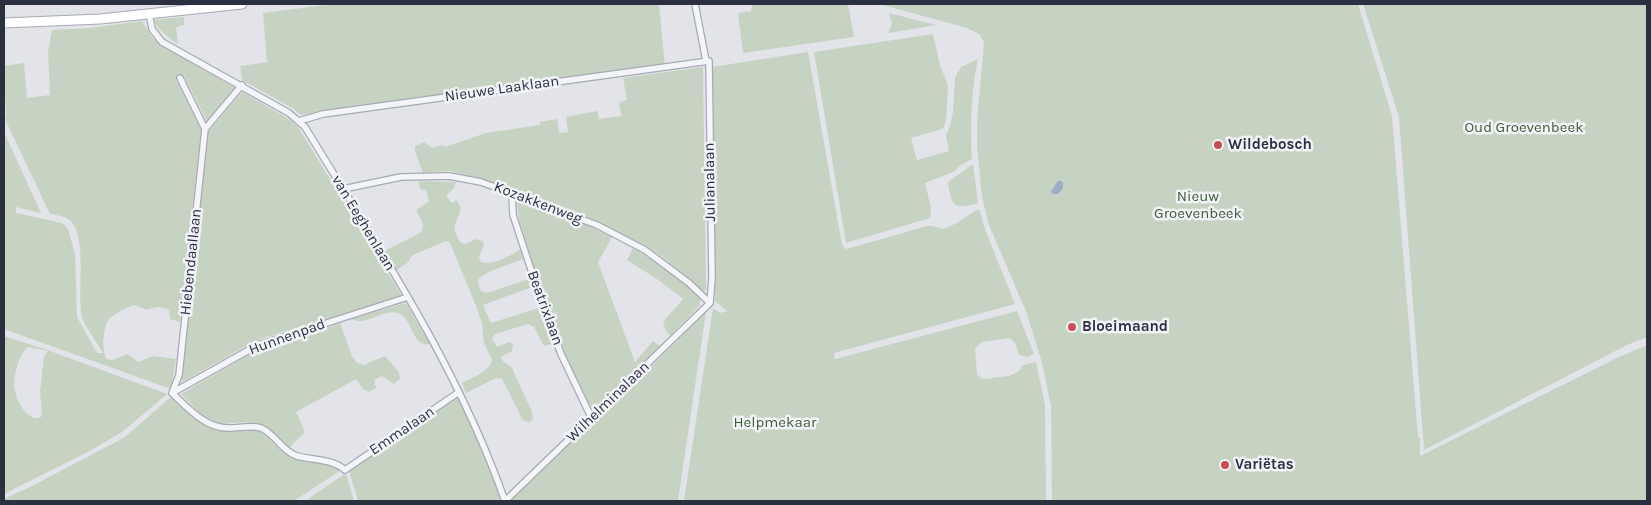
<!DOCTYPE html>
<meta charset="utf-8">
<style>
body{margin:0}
#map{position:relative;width:1651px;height:505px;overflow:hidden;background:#e2e4e9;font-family:Karla,sans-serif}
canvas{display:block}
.frame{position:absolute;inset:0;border:5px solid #2b3040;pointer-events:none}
</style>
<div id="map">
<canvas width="1651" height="505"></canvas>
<div class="frame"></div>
</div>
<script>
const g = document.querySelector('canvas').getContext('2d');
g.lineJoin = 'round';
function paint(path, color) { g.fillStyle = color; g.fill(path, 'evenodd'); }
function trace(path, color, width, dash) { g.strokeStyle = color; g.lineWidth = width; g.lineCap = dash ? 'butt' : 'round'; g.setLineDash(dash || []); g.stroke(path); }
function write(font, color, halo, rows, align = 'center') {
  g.font = font + ' Karla,sans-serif'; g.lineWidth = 5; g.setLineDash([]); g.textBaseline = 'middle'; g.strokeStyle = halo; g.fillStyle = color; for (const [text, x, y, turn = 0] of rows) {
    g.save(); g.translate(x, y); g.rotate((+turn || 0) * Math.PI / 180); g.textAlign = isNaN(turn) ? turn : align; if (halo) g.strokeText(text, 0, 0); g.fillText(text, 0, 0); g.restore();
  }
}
const green = new Path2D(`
 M 333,4 L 611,4 L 611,5 L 659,4 L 665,66 L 301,115 L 292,108 L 242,80 L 240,66 L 267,62 L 263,13 Z
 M 752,4 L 848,4 L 854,37 L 743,53 L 738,13 L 751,11 Z
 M 879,4 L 1358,4 L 1392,116 L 1418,437 L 1420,438 L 1420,456 L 1619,357 L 1647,345 L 1647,501 L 1052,501 L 1051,406 L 1042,363 L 1027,314 L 989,225 L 982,197 L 977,148 L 977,122 L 984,42 L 979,34 L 967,28 Z
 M 1363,4 L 1647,4 L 1647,337 L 1627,345 L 1424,450 L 1399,117 Z
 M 889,13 L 936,25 L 888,33 L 892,24 Z
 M 184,17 L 184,25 L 176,27 L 178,44 C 167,37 160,31 153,20 Z
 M 142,21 L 151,36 L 158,43 L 235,88 L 207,121 L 184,76 L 176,80 L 201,129 L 180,322 L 170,319 L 169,310 C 160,306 155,307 147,310 L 134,305 C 129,306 114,314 110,318 C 103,324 101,351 107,359 L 112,360 L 128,354 L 138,362 L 153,356 L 176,359 L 171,389 L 4,329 L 4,132 L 41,213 L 16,207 L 16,213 L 62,223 L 68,229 L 75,254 L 77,317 L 97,353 L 103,353 C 97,342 88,331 83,320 C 75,299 90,233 68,219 C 63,216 56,215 50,214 L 4,117 L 6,117 L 4,66 L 24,63 L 27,98 L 50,95 L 48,52 L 52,30 L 90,28 Z
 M 933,34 L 940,65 L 948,85 L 946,121 L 943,128 L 939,130 L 911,138 L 917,160 L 949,151 L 946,135 L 950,126 L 953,112 L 955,77 L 961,67 L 978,59 C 971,92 970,125 972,159 L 961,165 L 953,172 L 925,183 L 931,208 L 930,218 L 846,243 L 814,52 Z
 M 808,52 L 842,245 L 846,249 L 854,247 L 927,226 L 932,226 L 943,229 C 957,225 966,215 979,209 L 986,232 L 1015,304 L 834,353 L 835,359 L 1017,311 L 1034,354 L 1027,357 L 1019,355 L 1015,343 L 1010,338 L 982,342 L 975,348 L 977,374 L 980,378 L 983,379 L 1009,376 L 1019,371 L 1023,365 L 1036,362 L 1045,405 L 1046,501 L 684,501 L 713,308 L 720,313 L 727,311 L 715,301 L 712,67 Z
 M 703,67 L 706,290 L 704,291 L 702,291 L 664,258 L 651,249 L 580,213 L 483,179 L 449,171 L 423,173 L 415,151 L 415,146 L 424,142 L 432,148 L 442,145 L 445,147 L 486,133 L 540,125 L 540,122 L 557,119 L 559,133 L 568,132 L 566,117 L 597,111 L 599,119 L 621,116 L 619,102 L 627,100 L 623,78 Z
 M 242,92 L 289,119 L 298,127 L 402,296 L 263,338 L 248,345 L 182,382 L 208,132 Z
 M 973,164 L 978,203 C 953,210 952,207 948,182 Z
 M 419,181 L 456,182 L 454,188 L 446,196 L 452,203 L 456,200 C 465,209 458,215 455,225 C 454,231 457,236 460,242 L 464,244 L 477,239 L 483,242 L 484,245 L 479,257 L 481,262 C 495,266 508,256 520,250 L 523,259 C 514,263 483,272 479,279 C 477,284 480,287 481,291 L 487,293 L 529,279 L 532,287 L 483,305 L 491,323 L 539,308 L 553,344 L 544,346 L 534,327 L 528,324 L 495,334 L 492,338 L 497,347 L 509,342 L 513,344 L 512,351 L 501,357 L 503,361 L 512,368 L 532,412 L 533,419 L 529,422 L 523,420 L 502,379 L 496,378 L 466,393 L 462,383 C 472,378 489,372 492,360 L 484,343 L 482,323 L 476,306 L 450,243 L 446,241 L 413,255 L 407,263 L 397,270 L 385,251 L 420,233 C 427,225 420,218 416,210 L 429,201 L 426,190 L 420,189 Z
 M 516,198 L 587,225 L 612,237 L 598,262 L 635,362 L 653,341 L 660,346 L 593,412 L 568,362 L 542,293 L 519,219 Z
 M 633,248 C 646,255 694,287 699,298 C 701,302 700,302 699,306 L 670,336 L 666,331 L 663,322 L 683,299 L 660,281 L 627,260 Z
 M 406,303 L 430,344 C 411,348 413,317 398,313 C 381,308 368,327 351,319 Z
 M 706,312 L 678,501 L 509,501 L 655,363 Z
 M 340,323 L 352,356 L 357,363 L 364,365 L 385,356 L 399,372 L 400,379 L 394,384 L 382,376 L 374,380 L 376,388 L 369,392 L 363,389 L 356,379 L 296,412 L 305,432 L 289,448 L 269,429 L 258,424 L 249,422 L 221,424 L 212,422 L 204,417 L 181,394 L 250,354 Z
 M 4,336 L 50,351 L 167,394 L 122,432 L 86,453 L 4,494 ZM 28,347 L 48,351 L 44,357 L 40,392 L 42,416 C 30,425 17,402 15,391 C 12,380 18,355 28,347 Z
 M 459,395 L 490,465 L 502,501 L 358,501 L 349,471 Z
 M 172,396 L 190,414 L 213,429 L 227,431 L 244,429 L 259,431 L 287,453 L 323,463 L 341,470 L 294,501 L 4,501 L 4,499 L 34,485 L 125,437 Z
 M 346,473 L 354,501 L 305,501 Z`);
const water = new Path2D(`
 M 1058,181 L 1061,181 L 1063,183 L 1063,188 L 1058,194 L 1053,194 L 1051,191 Z`);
const street = new Path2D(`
 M 695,4 L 706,61
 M 149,13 L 152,29 L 162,42 L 289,113 L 305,127 C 378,247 458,367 505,501 L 710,303
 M 299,121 L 323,114 L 709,61 L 712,278 L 710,303
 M 205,129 L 242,85
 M 343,189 L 401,177 L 449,176 L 481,182 L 597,225 L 645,250 L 689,283 L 710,303
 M 512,194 L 513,215 L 539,294 L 561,354 L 592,419
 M 172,393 C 189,409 206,429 230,428 C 239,428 252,425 261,428 C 275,434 283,452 297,456 C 312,460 333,459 345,470 L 459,392
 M 172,393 L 179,375 L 205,129 L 180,78
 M 172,393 L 258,345 L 408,297`);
const secondary = new Path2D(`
 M 4,23 L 100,19 L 242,4`);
const markers = [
 [1218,145,5,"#c74e54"],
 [1072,327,5,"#c74e54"],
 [1225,465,5,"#c74e54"]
];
const streetNames = [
 ["Nieuwe Laaklaan",502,89,-8],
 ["Julianalaan",710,182,-91],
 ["Kozakkenweg",538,203,21],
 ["van Eeghenlaan",363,223,59],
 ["Hiebendaallaan",191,262,-84],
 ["Beatrixlaan",545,308,70],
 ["Hunnenpad",287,337,-20],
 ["Wilhelminalaan",608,402,-44],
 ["Emmalaan",402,431,-34]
];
const parkNames = [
 ["Oud Groevenbeek",1524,128],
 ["Nieuw",1198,197],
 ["Groevenbeek",1198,214],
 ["Helpmekaar",775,423]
];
const poiNames = [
 ["Wildebosch",1228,145],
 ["Bloeimaand",1082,327],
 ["Variëtas",1235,465]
];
paint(green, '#c6d3c3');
paint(water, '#9faec7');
trace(street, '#a7aab3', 8);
trace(secondary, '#a7aab3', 11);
trace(street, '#f4f5f8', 5.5);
trace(secondary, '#fff', 9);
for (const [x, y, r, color] of markers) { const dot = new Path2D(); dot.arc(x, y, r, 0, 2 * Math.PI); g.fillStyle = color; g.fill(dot); trace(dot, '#f1f3f7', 2); }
write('15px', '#2b3040', '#f1f3f7', streetNames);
write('15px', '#3c5b39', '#f1f3f7', parkNames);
write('bold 15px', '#2b3040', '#f1f3f7', poiNames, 'left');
</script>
